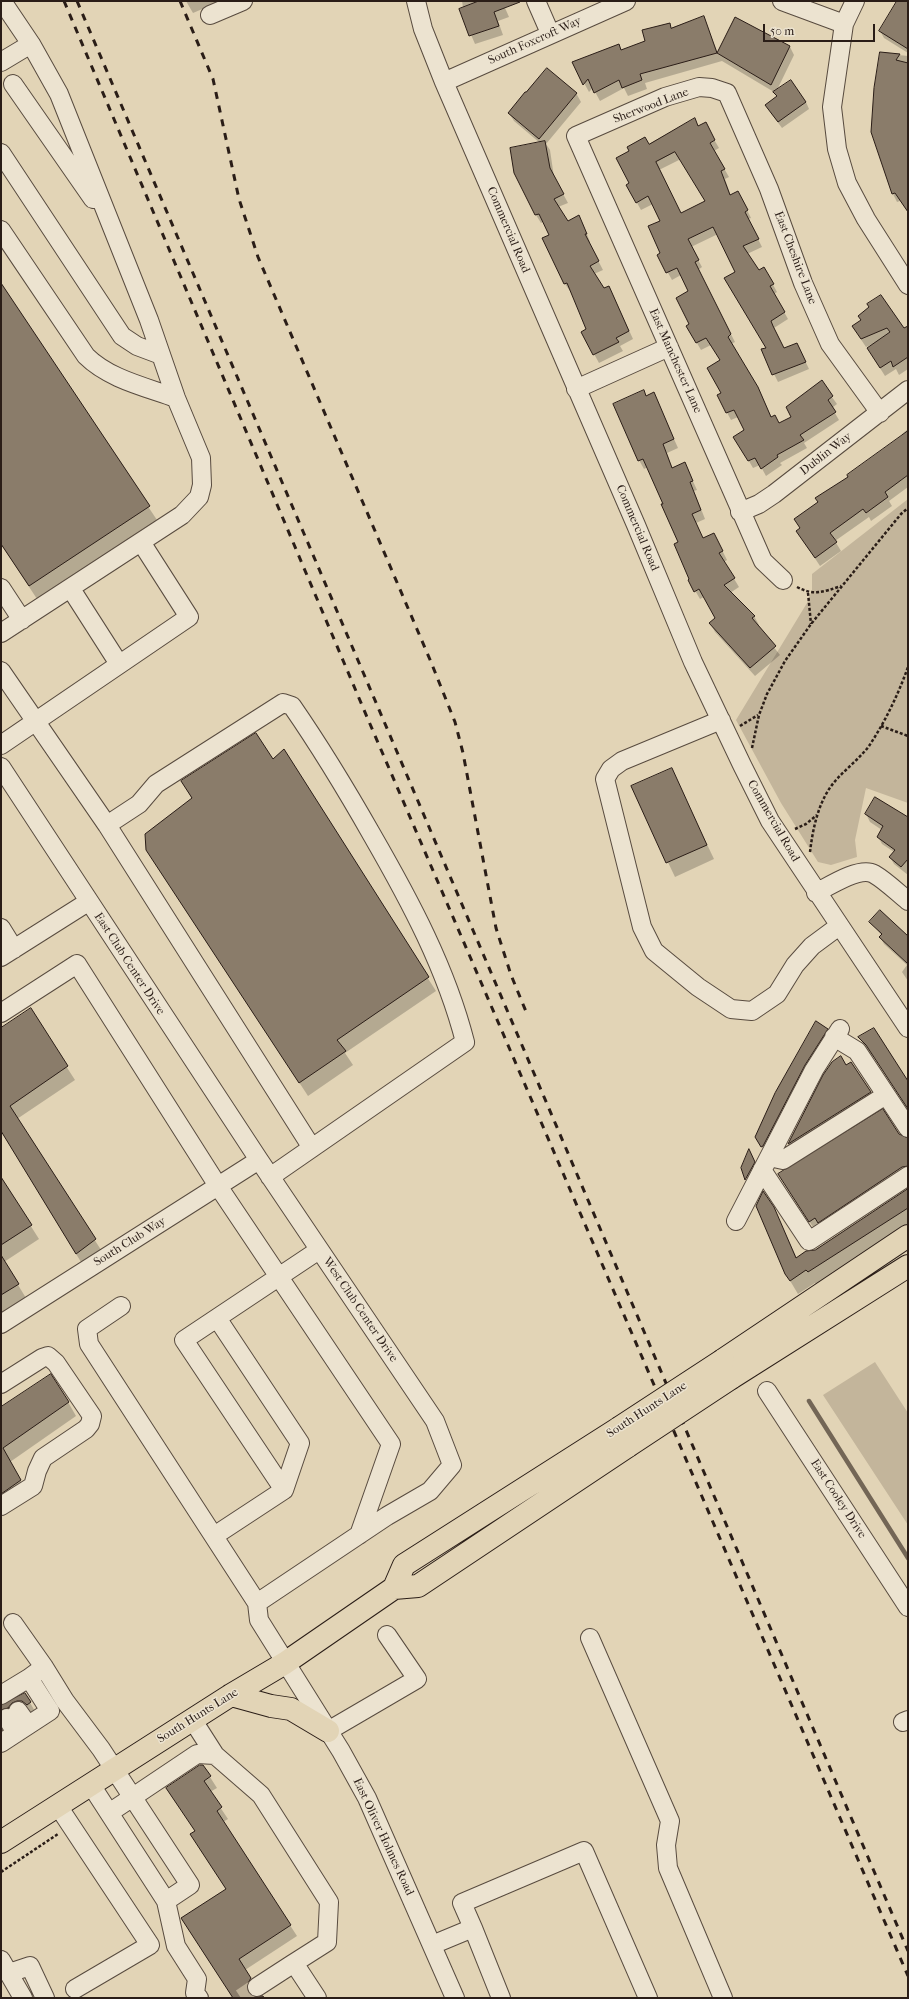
<!DOCTYPE html>
<style>
body{margin:0}
#map{position:relative;width:909px;height:1999px;overflow:hidden;background:#e2d4b6;font-family:"IM FELL French Canon",serif}
canvas{display:block}
.frame{position:absolute;inset:0;border:2px solid #2a1d17;pointer-events:none}
.scale{position:absolute;left:763px;top:24px;width:112px;height:18px;box-sizing:border-box;border:2px solid #2a1d17;border-top:0;padding-left:5px;font-size:12px;line-height:14px;white-space:nowrap;color:#2a1d17;-webkit-text-stroke:3px #ece3d0;paint-order:stroke}
</style>
<div id="map">
<canvas width="909" height="1999"></canvas>
<div class="frame"></div>
<div class="scale">50 m</div>
</div>
<script>
const g = document.querySelector('canvas').getContext('2d');
g.lineJoin = 'round';
function paint(path, color) { g.fillStyle = color; g.fill(path, 'evenodd'); }
function trace(path, color, width, dash) { g.strokeStyle = color; g.lineWidth = width; g.lineCap = dash ? 'butt' : 'round'; g.setLineDash(dash || []); g.stroke(path); }
function write(font, color, halo, rows, align = 'center') {
  g.font = font + ' "IM FELL French Canon",serif'; g.lineWidth = 3; g.setLineDash([]); g.textBaseline = 'middle'; g.strokeStyle = halo; g.fillStyle = color; for (const [text, x, y, turn = 0] of rows) {
    g.save(); g.translate(x, y); g.rotate((+turn || 0) * Math.PI / 180); g.textAlign = isNaN(turn) ? turn : align; if (halo) g.strokeText(text, 0, 0); g.fillText(text, 0, 0); g.restore();
  }
}
const green = new Path2D(`
 M 908,499 L 908,803 L 866,788 L 855,840 L 857,857 L 831,865 L 818,862 L 781,803 L 736,720 L 807,603 L 812,590 L 812,574 Z
 M 875,1362 L 908,1413 L 908,1525 L 823,1395 Z`);
const shadow = new Path2D(`
 M 186,1 L 221,1 L 193,13 Z
 M 462,1 L 502,1 L 509,17 L 498,21 L 503,35 L 475,44 L 460,9 L 463,8 Z
 M 898,1 L 908,1 L 908,53 L 884,38 L 880,31 Z
 M 703,17 L 718,53 L 790,47 L 794,55 L 777,90 L 806,102 L 809,109 L 782,128 L 770,112 L 777,97 L 774,92 L 722,61 L 645,83 L 647,89 L 628,96 L 624,88 L 600,101 L 593,88 L 589,92 L 573,63 L 618,45 L 622,51 L 646,42 L 669,24 L 672,29 Z
 M 880,53 L 908,56 L 908,212 L 900,201 L 897,202 L 893,194 L 872,132 Z
 M 576,93 L 581,102 L 546,144 L 550,150 L 554,177 L 568,203 L 558,207 L 568,222 L 578,216 L 583,224 L 590,242 L 589,243 L 603,270 L 594,274 L 603,289 L 613,295 L 633,339 L 620,346 L 623,351 L 599,363 L 582,332 L 587,329 L 572,291 L 570,291 L 565,284 L 550,235 L 544,221 L 541,223 L 536,215 L 515,172 L 540,143 L 514,121 L 509,113 Z
 M 695,120 L 699,127 L 705,124 L 719,148 L 714,151 L 729,177 L 725,179 L 731,196 L 742,200 L 751,218 L 748,219 L 762,247 L 747,254 L 759,271 L 764,268 L 777,292 L 774,294 L 788,319 L 774,328 L 777,334 L 784,349 L 797,344 L 809,369 L 778,382 L 762,350 L 767,348 L 736,272 L 718,234 L 691,247 L 702,267 L 698,270 L 735,342 L 731,344 L 762,396 L 772,418 L 779,424 L 792,417 L 821,382 L 837,404 L 832,408 L 839,420 L 804,443 L 807,448 L 780,463 L 782,465 L 766,476 L 760,465 L 753,468 L 739,444 L 745,431 L 738,417 L 731,420 L 718,396 L 723,393 L 721,361 L 711,345 L 701,350 L 687,326 L 690,324 L 689,292 L 681,275 L 672,280 L 658,255 L 661,254 L 661,221 L 653,204 L 641,210 L 627,185 L 631,183 L 649,145 ZM 681,159 L 706,202 L 681,214 L 659,170 Z
 M 1,285 L 157,520 L 37,599 L 1,544 Z
 M 859,316 L 908,335 L 908,369 L 899,375 L 896,369 L 885,376 L 873,357 L 873,344 L 866,347 L 858,335 L 862,321 Z
 M 654,394 L 678,448 L 667,453 L 673,469 L 685,464 L 697,490 L 694,491 L 705,519 L 696,523 L 703,539 L 718,542 L 727,560 L 724,562 L 739,587 L 730,593 L 754,616 L 759,625 L 757,626 L 780,655 L 755,676 L 715,632 L 710,623 L 716,618 L 704,597 L 700,599 L 689,580 L 691,579 L 679,542 L 664,504 L 648,467 L 644,469 L 639,460 L 647,397 Z
 M 908,429 L 908,487 L 889,501 L 892,506 L 871,521 L 869,517 L 835,541 L 841,551 L 820,566 L 797,531 L 801,529 L 819,502 L 903,436 L 902,434 Z
 M 283,751 L 436,991 L 345,1053 L 353,1065 L 308,1096 L 156,864 L 192,799 L 182,781 L 273,760 Z
 M 671,769 L 714,859 L 675,877 L 632,787 Z
 M 866,814 L 908,818 L 908,875 L 894,864 L 890,857 L 894,852 L 882,844 L 878,837 L 882,830 L 870,822 Z
 M 871,922 L 908,938 L 908,981 L 902,972 L 907,965 L 884,944 L 880,937 L 882,936 Z
 M 30,1010 L 75,1080 L 17,1119 L 103,1253 L 84,1267 L 1,1130 L 1,1029 Z
 M 827,1029 L 833,1040 L 768,1157 L 756,1137 Z
 M 860,1038 L 908,1082 L 908,1109 L 875,1059 L 867,1051 Z
 M 833,1062 L 846,1066 L 851,1063 L 878,1106 L 797,1157 L 789,1144 Z
 M 883,1111 L 902,1138 L 908,1139 L 908,1182 L 818,1235 L 788,1188 Z
 M 749,1151 L 760,1173 L 752,1189 L 742,1168 Z
 M 1,1179 L 39,1239 L 4,1262 L 26,1298 L 1,1314 Z
 M 908,1188 L 908,1225 L 816,1285 L 815,1283 L 798,1294 L 786,1274 L 773,1208 L 797,1258 L 815,1251 Z
 M 68,1402 L 76,1416 L 10,1462 L 28,1494 L 1,1508 L 1,1408 Z
 M 25,1694 L 36,1713 L 33,1715 L 29,1711 L 3,1723 L 3,1733 L 1,1735 L 1,1705 Z
 M 203,1766 L 217,1788 L 210,1792 L 228,1819 L 223,1822 L 297,1936 L 245,1970 L 257,1990 L 253,1994 L 254,1997 L 263,1998 L 234,1998 L 226,1889 L 196,1832 Z`);
const stream = new Path2D(`
 M 809,1401 L 908,1558`);
const building = new Path2D(`
 M 479,1 L 520,1 L 520,2 L 494,12 L 499,26 L 469,36 L 459,9 Z
 M 897,1 L 908,1 L 908,49 L 879,31 Z
 M 704,16 L 717,53 L 735,17 L 790,46 L 771,85 L 717,53 L 640,74 L 642,80 L 622,88 L 619,80 L 594,93 L 588,79 L 583,85 L 572,62 L 619,44 L 621,50 L 645,41 L 642,30 L 670,23 L 671,28 Z
 M 880,52 L 900,54 L 896,60 L 908,63 L 908,212 L 895,193 L 892,194 L 871,132 L 874,88 Z
 M 547,68 L 577,93 L 539,139 L 508,113 L 525,92 L 526,92 Z
 M 791,80 L 806,102 L 778,122 L 765,105 L 777,96 L 773,92 Z
 M 695,118 L 698,126 L 706,122 L 715,140 L 710,143 L 725,169 L 721,171 L 730,195 L 738,191 L 748,210 L 745,212 L 759,239 L 743,246 L 759,270 L 764,267 L 774,284 L 770,286 L 785,312 L 771,321 L 773,326 L 784,348 L 797,343 L 806,362 L 772,375 L 761,349 L 766,348 L 724,278 L 735,272 L 713,227 L 688,239 L 699,260 L 695,262 L 731,334 L 728,337 L 758,387 L 771,417 L 775,415 L 779,423 L 791,417 L 786,407 L 822,380 L 833,396 L 828,400 L 836,412 L 800,435 L 804,440 L 777,455 L 778,457 L 761,469 L 755,458 L 748,461 L 733,437 L 744,430 L 734,410 L 726,413 L 717,395 L 721,393 L 707,368 L 720,360 L 706,338 L 696,343 L 686,326 L 689,324 L 676,298 L 688,291 L 677,268 L 666,273 L 657,255 L 660,253 L 648,226 L 660,221 L 648,196 L 636,203 L 626,185 L 629,183 L 616,158 L 629,151 L 627,147 L 645,137 L 649,144 ZM 675,152 L 705,201 L 681,213 L 656,162 Z
 M 545,141 L 550,168 L 564,194 L 554,199 L 568,221 L 579,215 L 587,234 L 585,234 L 599,261 L 590,266 L 604,288 L 609,286 L 629,331 L 616,338 L 619,342 L 593,355 L 581,332 L 586,329 L 567,283 L 564,284 L 542,238 L 549,235 L 539,214 L 535,215 L 514,173 L 510,148 Z
 M 1,283 L 150,506 L 29,586 L 1,544 Z
 M 881,295 L 904,328 L 908,326 L 908,357 L 893,367 L 891,361 L 880,368 L 867,348 L 890,332 L 887,328 L 861,339 L 852,326 L 861,320 L 858,316 L 869,307 L 867,304 Z
 M 644,390 L 646,396 L 654,392 L 674,439 L 663,444 L 672,468 L 685,462 L 693,481 L 690,482 L 701,510 L 692,514 L 703,538 L 714,533 L 723,551 L 719,553 L 735,578 L 724,585 L 755,616 L 752,618 L 776,646 L 750,668 L 709,623 L 715,618 L 699,589 L 694,592 L 688,580 L 689,579 L 674,544 L 678,542 L 661,504 L 663,504 L 643,459 L 638,461 L 613,404 Z
 M 908,431 L 908,475 L 885,492 L 888,497 L 866,513 L 863,509 L 830,533 L 837,542 L 815,558 L 796,531 L 800,528 L 794,519 L 818,502 L 815,498 L 848,477 L 847,475 Z
 M 256,733 L 273,759 L 284,749 L 429,977 L 337,1040 L 346,1051 L 299,1083 L 146,850 L 145,834 L 192,798 L 181,781 Z
 M 672,768 L 707,845 L 666,863 L 631,786 Z
 M 875,797 L 908,817 L 908,859 L 901,867 L 889,857 L 895,850 L 877,837 L 883,826 L 865,814 Z
 M 880,910 L 908,936 L 908,964 L 879,937 L 882,934 L 869,922 Z
 M 31,1008 L 68,1066 L 10,1106 L 96,1239 L 76,1254 L 1,1131 L 1,1028 Z
 M 816,1021 L 828,1029 L 805,1065 L 763,1146 L 761,1147 L 755,1137 L 775,1093 Z
 M 874,1028 L 908,1081 L 908,1109 L 866,1045 L 858,1037 Z
 M 841,1056 L 846,1065 L 851,1062 L 871,1092 L 788,1144 L 823,1075 L 832,1062 Z
 M 883,1109 L 899,1134 L 908,1138 L 908,1166 L 902,1167 L 818,1223 L 815,1218 L 809,1222 L 778,1174 Z
 M 749,1149 L 755,1162 L 745,1180 L 741,1168 Z
 M 1,1177 L 32,1225 L 1,1245 Z
 M 908,1189 L 908,1208 L 808,1272 L 806,1270 L 790,1281 L 785,1274 L 756,1206 L 763,1191 L 774,1207 L 796,1258 L 806,1251 L 815,1250 Z
 M 1,1255 L 19,1284 L 1,1295 Z
 M 51,1374 L 69,1402 L 3,1448 L 21,1480 L 1,1494 L 1,1407 Z
 M 25,1693 L 31,1702 L 27,1705 L 22,1701 L 17,1701 L 12,1703 L 8,1708 L 1,1710 L 1,1705 Z
 M 200,1765 L 203,1765 L 211,1776 L 204,1781 L 222,1807 L 217,1811 L 291,1925 L 239,1959 L 251,1978 L 248,1983 L 248,1992 L 253,1996 L 263,1996 L 264,1998 L 233,1998 L 181,1918 L 226,1889 L 190,1834 L 195,1831 L 166,1788 Z`);
const minorTunnel = new Path2D(`
 M 241,1998 L 257,1987`);
const path = new Path2D(`
 M 797,587 C 814,596 823,592 841,586
 M 808,593 L 811,624
 M 740,726 L 758,715
 M 881,726 L 908,736
 M 752,748 L 759,715 L 767,694 L 785,661 L 811,624 L 901,514 L 908,508
 M 795,829 L 806,824 L 817,815
 M 810,852 C 813,827 819,798 837,779 C 847,768 860,758 869,746 C 885,722 898,695 908,667
 M 1,1872 L 58,1834`);
const minor = new Path2D(`
 M 2,1 L 31,44
 M 416,1 L 423,29 L 444,82 L 636,525 L 693,662 L 742,765 L 770,821 L 908,1028
 M 536,1 L 550,33
 M 782,1 L 844,24
 M 855,1 L 844,24 L 832,107 L 837,149 L 847,183 L 866,219 L 908,285
 M 210,15 L 243,1
 M 1,62 L 31,44 L 59,94 L 149,320 L 176,398 L 201,458 L 202,485 L 199,497 L 182,515 L 1,633
 M 444,82 L 626,1
 M 13,84 L 93,199
 M 1,153 L 122,336 L 137,346 L 161,355
 M 1,230 L 86,356 C 109,379 146,387 176,398
 M 576,389 L 669,347
 M 740,512 L 759,504 L 774,494 L 908,390
 M 783,580 L 763,561 L 576,136 L 665,97 L 699,87 L 712,88 L 727,93 L 769,189 L 803,283 L 830,344 L 880,413
 M 1,588 L 22,620
 M 71,589 L 119,664
 M 1,671 L 107,825
 M 721,720 L 622,761 L 611,769 L 605,779 L 642,927 L 654,951 L 698,987 L 731,1009 L 752,1011 L 777,994 L 795,965 L 812,946 L 839,926
 M 1,745 L 189,617 L 141,542
 M 1,767 L 259,1160 L 435,1421 L 452,1465 L 430,1491 L 387,1516 L 257,1603
 M 816,893 C 829,886 860,866 874,874 C 886,881 897,892 908,901
 M 1,928 L 14,949
 M 1,957 L 88,902
 M 1,1013 L 77,964 L 218,1186 L 391,1444 L 359,1535
 M 834,1037 L 857,1051 L 908,1128
 M 769,1157 L 783,1160 L 886,1095
 M 762,1170 L 809,1241 L 908,1176
 M 270,1177 L 465,1042 C 446,968 410,901 372,835 C 347,791 321,748 292,706 L 283,703 L 156,784 L 139,804 L 107,825 L 312,1148
 M 736,1221 L 814,1070 L 840,1029
 M 121,1306 L 87,1329 L 89,1344 L 257,1603 L 259,1620 L 341,1751 L 367,1798 L 455,1998
 M 217,1318 L 300,1443 L 284,1490 L 184,1340 L 319,1250
 M 1,1324 L 259,1160
 M 1,1384 L 42,1358 L 48,1356 L 56,1363 L 92,1416 L 90,1424 L 86,1429 L 43,1458 L 37,1471 L 33,1486 L 1,1506
 M 767,1391 L 908,1607
 M 214,1536 L 284,1490
 M 13,1623 L 44,1667
 M 590,1638 L 670,1821 L 666,1845 L 668,1868 L 723,1998
 M 29,1678 L 44,1667 L 65,1701 L 101,1749 L 190,1885 L 166,1901
 M 1,1695 L 29,1678 L 50,1711 L 1,1743
 M 18,1711 L 28,1725
 M 7,1718 L 16,1733
 M 192,1719 L 215,1755 L 261,1795 L 329,1902 L 327,1942 L 294,1963 L 317,1998
 M 903,1722 L 908,1720
 M 328,1731 L 417,1679 L 387,1635
 M 91,1785 L 166,1901 L 176,1946 L 197,1979 L 195,1993 L 199,1998
 M 58,1806 L 150,1945 L 75,1989
 M 109,1813 L 197,1754 L 215,1755
 M 473,1928 L 501,1998
 M 432,1945 L 473,1928 L 462,1903 L 584,1851 L 648,1998
 M 1,1960 L 23,1998
 M 9,1973 L 30,1966 L 45,1998
 M 257,1987 L 294,1963`);
const major = new Path2D(`
 M 723,1360 L 908,1236
 M 731,1378 L 908,1266
 M 394,1588 L 404,1565 L 619,1428
 M 231,1695 L 271,1706 L 291,1709 L 328,1731
 M 1,1842 L 231,1695 L 285,1663 L 394,1588 L 418,1586 L 628,1446`);
const rail = new Path2D(`
 M 64,1 L 367,717 L 908,1976
 M 77,1 L 908,1951
 M 180,1 L 213,79 L 239,199 L 258,257 L 431,662 L 455,722 L 463,753 L 496,928 L 511,975 L 527,1014`);
const majorBridge = new Path2D(`
 M 619,1428 L 723,1360
 M 628,1446 L 731,1378`);
const streetNames = [
 ["South Foxcroft Way",535,41,-24],
 ["Sherwood Lane",651,106,-21],
 ["Commercial Road",508,230,67],
 ["East Cheshire Lane",795,258,69],
 ["East Manchester Lane",675,361,66],
 ["Dublin Way",826,454,-38],
 ["Commercial Road",637,528,67],
 ["Commercial Road",773,821,60],
 ["East Club Center Drive",129,964,57],
 ["South Club Way",130,1242,-32],
 ["West Club Center Drive",360,1310,56],
 ["South Hunts Lane",647,1410,-33],
 ["East Cooley Drive",838,1499,57],
 ["South Hunts Lane",198,1716,-32],
 ["East Oliver Holmes Road",383,1837,65]
];
paint(green, '#c3b59b');
paint(shadow, '#0003');
trace(stream, '#736656', 4.5);
paint(building, '#8a7c6a');
trace(building, '#2a1d17', 1);
trace(minorTunnel, '#bdaf96', 18, [18, 9]);
trace(minor, '#584b3f', 20);
trace(major, '#2a1d17', 24);
trace(path, '#2a1d17', 2.5, [3, 2]);
trace(minor, '#ece3d0', 18);
trace(major, '#e2d4b6', 22);
trace(rail, '#2a1d17', 3, [7, 7]);
trace(majorBridge, '#2a1d17', 24, []);
trace(majorBridge, '#e2d4b6', 22);
write('12px', '#2a1d17', '#ece3d0', streetNames);
</script>
